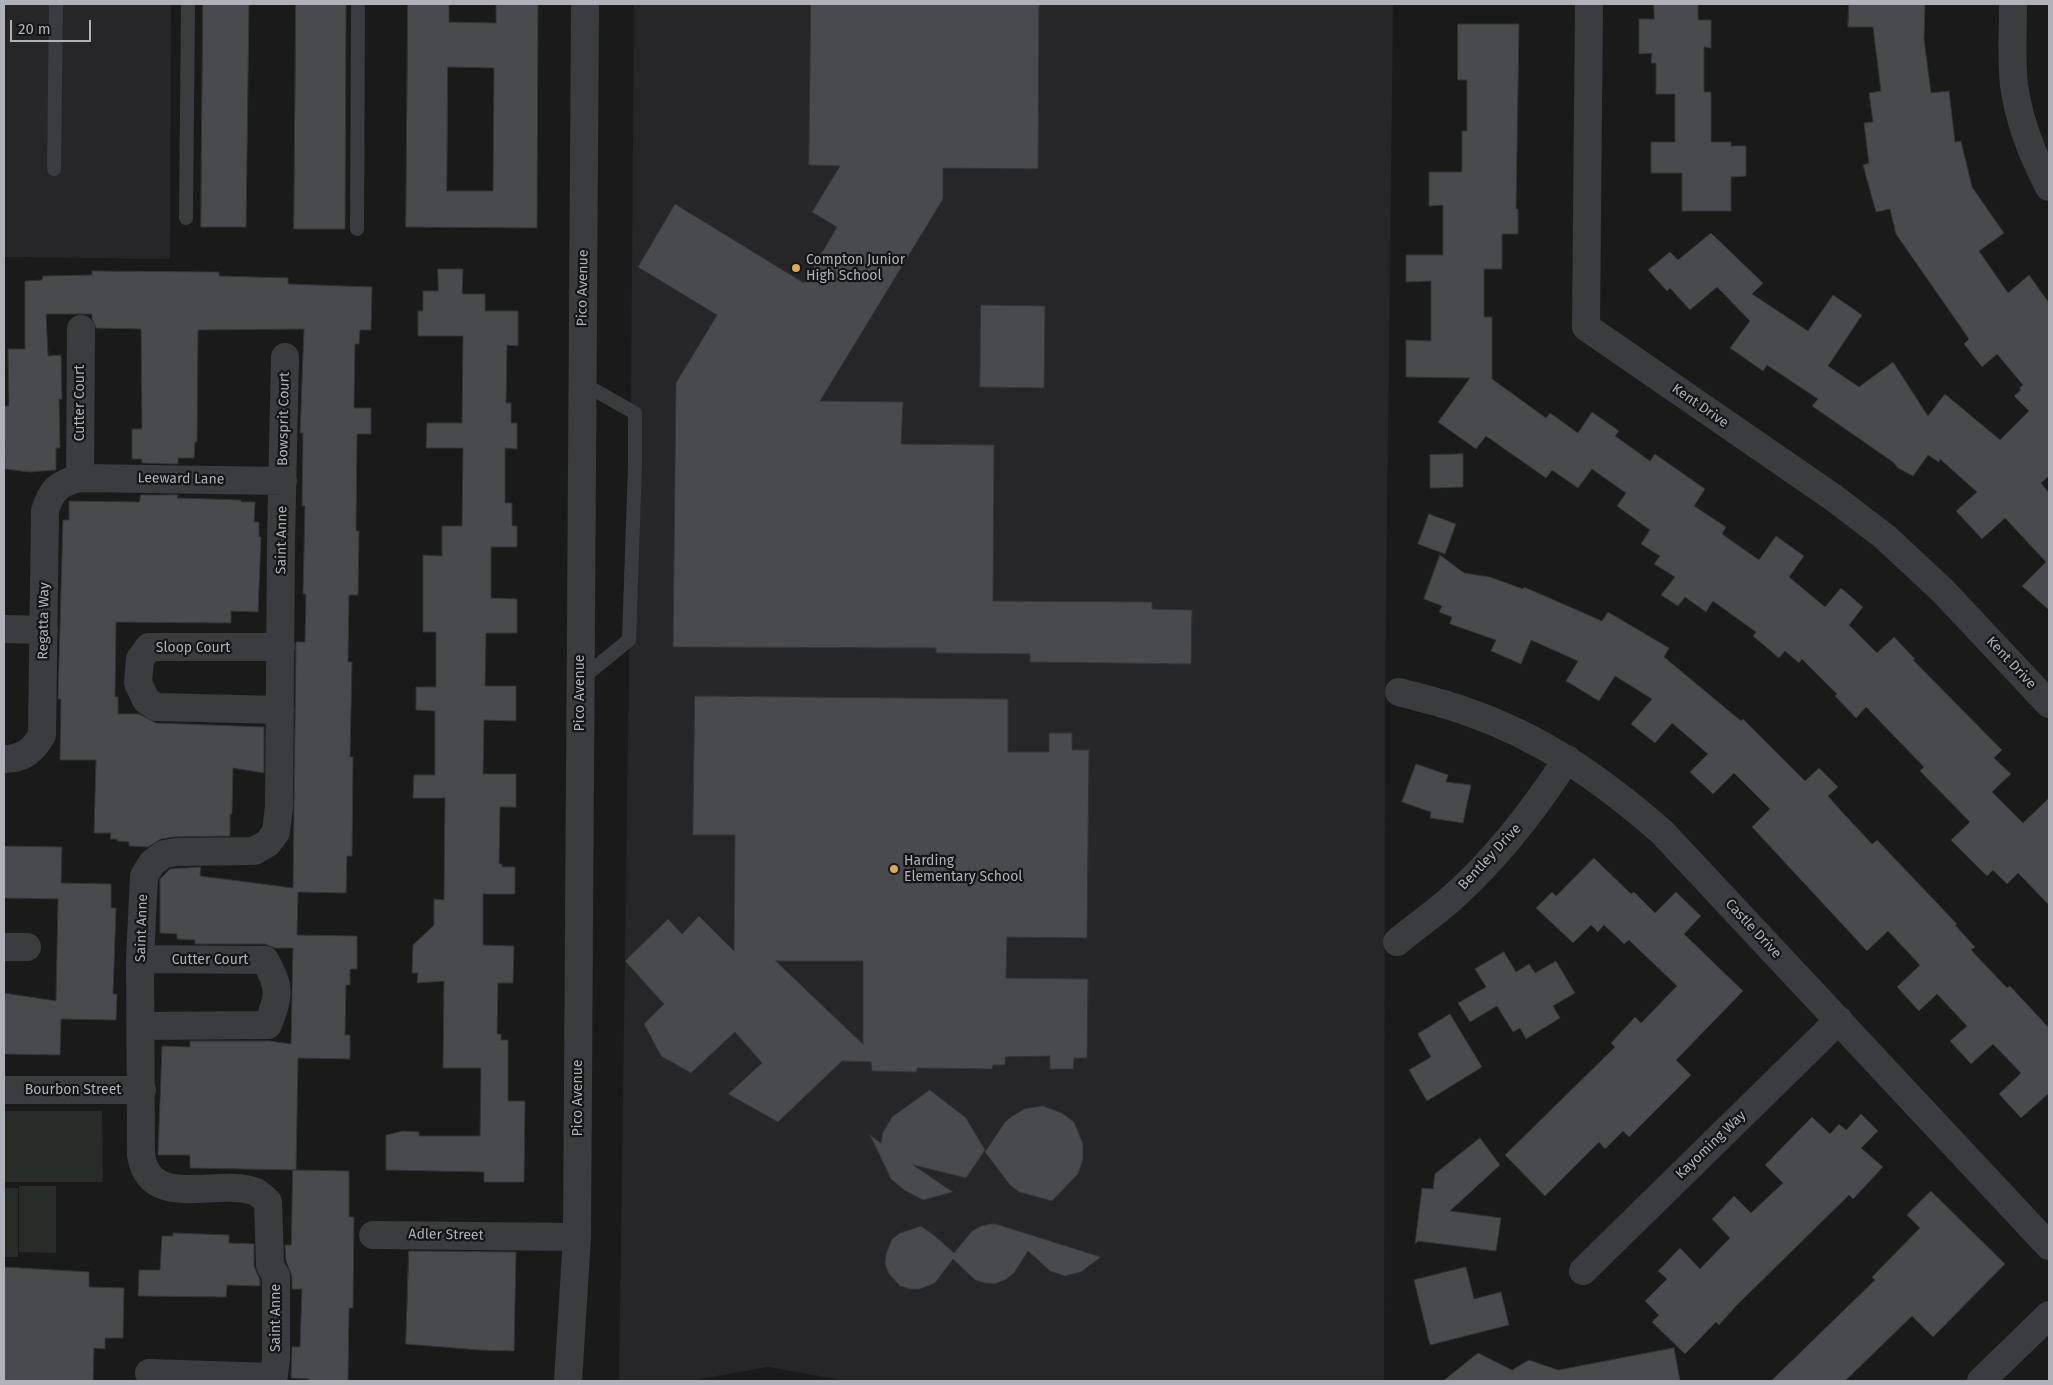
<!DOCTYPE html>
<style>
body{margin:0}
#map{position:relative;width:2053px;height:1385px;overflow:hidden;background:#1a1a1b;font-family:"Fira Sans",sans-serif}
canvas{display:block}
.frame{position:absolute;inset:0;border:5px solid #aeb2b9;pointer-events:none}
.scale{position:absolute;left:10px;top:20px;width:81px;height:22px;box-sizing:border-box;border:2px solid #aeb2b9;border-top:0;padding-left:6px;font-size:15px;line-height:18px;white-space:nowrap;color:#aeb2b9;-webkit-text-stroke:4px #151516;paint-order:stroke}
</style>
<div id="map">
<canvas width="2053" height="1385"></canvas>
<div class="frame"></div>
<div class="scale">20 m</div>
</div>
<script>
const g = document.querySelector('canvas').getContext('2d');
g.lineJoin = 'round';
function paint(path, color) { g.fillStyle = color; g.fill(path, 'evenodd'); }
function trace(path, color, width, dash) { g.strokeStyle = color; g.lineWidth = width; g.lineCap = dash ? 'butt' : 'round'; g.setLineDash(dash || []); g.stroke(path); }
function write(font, color, halo, rows, align = 'center') {
  g.font = font + ' "Fira Sans",sans-serif'; g.lineWidth = 4.5; g.setLineDash([]); g.textBaseline = 'middle'; g.strokeStyle = halo; g.fillStyle = color; for (const [text, x, y, turn = 0] of rows) {
    g.save(); g.translate(x, y); g.rotate((+turn || 0) * Math.PI / 180); g.textAlign = isNaN(turn) ? turn : align; if (halo) g.strokeText(text, 0, 0); g.fillText(text, 0, 0); g.restore();
  }
}
const built = new Path2D(`
 M 4,4 L 171,4 L 170,259 L 4,257 Z
 M 634,4 L 1393,4 L 1385,692 L 1384,1381 L 848,1381 L 768,1367 L 688,1381 L 619,1381 L 629,668 Z`);
const green = new Path2D(`
 M 4,1111 L 102,1111 L 103,1182 L 4,1182 Z
 M 19,1186 L 56,1186 L 56,1253 L 19,1252 Z
 M 4,1188 L 18,1188 L 18,1257 L 4,1257 Z`);
const building = new Path2D(`
 M 203,4 L 249,4 L 246,227 L 201,227 Z
 M 296,4 L 346,4 L 345,229 L 294,229 Z
 M 408,4 L 449,4 L 449,22 L 496,23 L 496,4 L 538,4 L 537,228 L 406,227 ZM 448,67 L 494,68 L 493,191 L 447,191 Z
 M 811,4 L 1039,4 L 1038,169 L 943,168 L 943,199 L 820,401 L 903,402 L 901,444 L 994,445 L 993,601 L 1152,602 L 1152,609 L 1192,610 L 1191,664 L 1030,662 L 1030,654 L 936,653 L 936,648 L 673,647 L 676,383 L 717,315 L 638,267 L 675,204 L 804,283 L 837,227 L 812,212 L 840,166 L 809,165 Z
 M 1654,4 L 1698,4 L 1698,20 L 1711,20 L 1711,48 L 1704,47 L 1704,92 L 1711,92 L 1711,142 L 1731,142 L 1731,146 L 1746,146 L 1746,176 L 1731,177 L 1731,211 L 1682,211 L 1682,173 L 1651,173 L 1651,142 L 1675,142 L 1675,94 L 1656,94 L 1656,63 L 1651,63 L 1652,53 L 1639,54 L 1639,19 L 1654,19 Z
 M 1849,4 L 1925,4 L 1924,39 L 1931,93 L 1949,91 L 1955,142 L 1961,141 L 1972,187 L 2004,233 L 1979,251 L 2008,293 L 2029,275 L 2049,303 L 2049,476 L 2041,483 L 2049,493 L 2049,610 L 2022,586 L 2046,562 L 2005,518 L 1982,539 L 1956,511 L 1977,492 L 1940,459 L 1939,462 L 1928,455 L 1913,476 L 1898,468 L 1893,462 L 1812,406 L 1818,399 L 1767,365 L 1763,371 L 1730,348 L 1750,321 L 1717,287 L 1690,310 L 1670,288 L 1667,291 L 1648,270 L 1670,252 L 1678,260 L 1711,233 L 1763,283 L 1752,294 L 1808,331 L 1833,295 L 1862,315 L 1828,366 L 1859,387 L 1893,362 L 1928,416 L 1945,394 L 2000,440 L 2029,411 L 2014,396 L 2021,390 L 2019,388 L 2023,385 L 1997,354 L 1982,367 L 1964,344 L 1969,339 L 1896,234 L 1890,209 L 1876,212 L 1863,165 L 1869,163 L 1864,123 L 1873,122 L 1869,93 L 1881,91 L 1873,27 L 1848,27 Z
 M 1458,24 L 1519,24 L 1516,209 L 1518,209 L 1518,234 L 1502,234 L 1502,269 L 1484,269 L 1484,317 L 1492,317 L 1492,379 L 1546,418 L 1550,413 L 1578,433 L 1592,412 L 1619,431 L 1615,436 L 1650,461 L 1655,454 L 1705,489 L 1694,506 L 1726,527 L 1722,534 L 1759,560 L 1776,536 L 1804,556 L 1789,577 L 1825,607 L 1841,588 L 1863,607 L 1849,625 L 1877,653 L 1894,637 L 1915,659 L 1913,660 L 2002,750 L 1994,758 L 2011,774 L 1992,792 L 2023,823 L 2049,798 L 2049,905 L 2018,873 L 2007,884 L 1993,870 L 1987,876 L 1951,840 L 1970,822 L 1920,771 L 1924,767 L 1866,707 L 1856,718 L 1835,696 L 1837,694 L 1802,659 L 1799,663 L 1785,651 L 1779,658 L 1753,636 L 1756,632 L 1713,601 L 1706,612 L 1685,597 L 1678,606 L 1661,595 L 1675,577 L 1654,564 L 1660,556 L 1641,544 L 1650,530 L 1617,506 L 1626,493 L 1592,469 L 1578,488 L 1552,470 L 1546,478 L 1486,436 L 1476,449 L 1438,422 L 1470,378 L 1406,377 L 1406,340 L 1431,341 L 1431,281 L 1406,282 L 1406,255 L 1443,255 L 1443,205 L 1429,206 L 1429,172 L 1462,172 L 1462,131 L 1467,131 L 1467,80 L 1458,80 Z
 M 438,269 L 463,269 L 462,294 L 485,294 L 485,311 L 518,311 L 518,346 L 507,345 L 506,403 L 511,403 L 511,423 L 517,423 L 517,449 L 505,448 L 505,503 L 512,503 L 512,526 L 517,526 L 517,547 L 491,547 L 491,598 L 517,599 L 517,633 L 486,633 L 485,686 L 516,686 L 516,721 L 484,720 L 483,774 L 516,774 L 516,807 L 500,807 L 499,864 L 502,864 L 502,867 L 515,867 L 515,894 L 483,894 L 483,945 L 514,946 L 513,983 L 498,983 L 497,1034 L 501,1034 L 501,1040 L 508,1040 L 508,1101 L 525,1101 L 524,1182 L 484,1182 L 484,1172 L 386,1170 L 386,1135 L 403,1131 L 419,1132 L 419,1136 L 480,1136 L 481,1068 L 443,1068 L 444,981 L 417,983 L 418,973 L 412,973 L 413,945 L 434,925 L 434,899 L 444,900 L 445,798 L 413,798 L 414,775 L 435,775 L 435,711 L 416,710 L 416,687 L 436,687 L 436,632 L 423,632 L 423,555 L 442,556 L 442,526 L 462,526 L 463,448 L 426,448 L 427,423 L 462,423 L 463,336 L 418,336 L 418,311 L 423,311 L 423,291 L 438,291 Z
 M 92,271 L 219,272 L 219,276 L 288,278 L 288,284 L 372,287 L 371,330 L 360,330 L 359,344 L 355,344 L 354,408 L 371,408 L 371,434 L 357,434 L 356,531 L 359,531 L 358,595 L 349,595 L 348,662 L 352,662 L 350,757 L 353,757 L 352,856 L 347,856 L 346,893 L 298,892 L 297,935 L 357,936 L 357,969 L 350,969 L 350,985 L 346,985 L 345,1035 L 350,1035 L 350,1059 L 298,1058 L 296,1170 L 190,1168 L 190,1155 L 158,1155 L 162,1046 L 190,1047 L 190,1041 L 269,1041 L 291,1044 L 293,948 L 275,948 L 265,944 L 195,944 L 195,940 L 177,939 L 177,934 L 160,933 L 160,879 L 170,869 L 201,867 L 200,876 L 293,888 L 296,642 L 305,642 L 306,594 L 303,594 L 305,506 L 302,506 L 303,433 L 300,433 L 304,329 L 198,330 L 197,442 L 195,442 L 194,458 L 178,458 L 178,464 L 142,463 L 142,459 L 132,459 L 132,429 L 142,429 L 141,329 L 96,328 L 92,318 L 92,314 L 46,314 L 48,356 L 61,355 L 62,399 L 59,399 L 60,448 L 56,448 L 56,470 L 30,472 L 5,469 L 4,406 L 9,406 L 8,349 L 25,349 L 25,281 L 42,280 L 43,276 L 92,275 Z
 M 981,305 L 1045,306 L 1044,388 L 980,387 Z
 M 1463,454 L 1463,487 L 1430,488 L 1430,455 Z
 M 141,495 L 178,495 L 177,498 L 241,500 L 241,502 L 255,502 L 254,522 L 259,522 L 259,537 L 261,537 L 258,612 L 231,611 L 231,623 L 116,622 L 115,697 L 118,697 L 118,714 L 139,714 L 156,723 L 264,727 L 264,773 L 233,768 L 232,814 L 230,814 L 230,836 L 173,837 L 161,839 L 148,847 L 129,846 L 129,842 L 117,841 L 117,839 L 110,839 L 111,833 L 94,833 L 96,760 L 60,760 L 61,699 L 58,699 L 63,520 L 69,520 L 69,501 L 139,502 Z
 M 1429,514 L 1456,524 L 1445,554 L 1418,544 Z
 M 1440,555 L 1464,573 L 1490,577 L 1523,589 L 1524,587 L 1602,621 L 1608,612 L 1669,648 L 1664,657 L 1741,721 L 1743,719 L 1805,781 L 1819,768 L 1838,787 L 1828,796 L 1843,813 L 1872,844 L 1877,840 L 1957,924 L 1955,925 L 1975,947 L 1971,950 L 2007,988 L 2010,986 L 2049,1028 L 2049,1093 L 2021,1118 L 1999,1094 L 2021,1073 L 1993,1044 L 1971,1064 L 1950,1041 L 1967,1026 L 1937,994 L 1919,1011 L 1897,987 L 1920,965 L 1888,931 L 1867,951 L 1752,827 L 1770,809 L 1734,773 L 1713,794 L 1690,772 L 1708,754 L 1672,723 L 1655,743 L 1631,724 L 1652,699 L 1615,676 L 1599,701 L 1566,681 L 1578,661 L 1531,640 L 1521,664 L 1491,651 L 1496,640 L 1450,624 L 1452,617 L 1439,612 L 1442,606 L 1424,599 Z
 M 695,696 L 1008,699 L 1008,752 L 1049,752 L 1049,733 L 1072,733 L 1072,750 L 1089,750 L 1087,938 L 1007,937 L 1006,978 L 1088,979 L 1087,1058 L 1074,1058 L 1073,1069 L 1050,1069 L 1050,1056 L 1005,1057 L 1005,1065 L 993,1065 L 992,1069 L 917,1068 L 916,1072 L 872,1071 L 871,1062 L 842,1061 L 778,1122 L 728,1094 L 762,1063 L 735,1032 L 691,1073 L 661,1056 L 644,1024 L 664,1004 L 625,961 L 668,919 L 682,934 L 699,916 L 734,951 L 735,835 L 693,835 ZM 776,961 L 863,961 L 863,1044 Z
 M 1416,764 L 1448,775 L 1446,782 L 1471,785 L 1463,823 L 1430,818 L 1431,812 L 1402,802 Z
 M 4,846 L 62,847 L 61,883 L 111,884 L 111,908 L 116,908 L 113,994 L 117,994 L 116,1020 L 61,1019 L 60,1055 L 4,1054 L 4,993 L 56,1001 L 58,899 L 4,898 Z
 M 1594,858 L 1631,894 L 1634,892 L 1655,913 L 1676,892 L 1701,916 L 1684,934 L 1743,991 L 1676,1060 L 1691,1075 L 1629,1137 L 1623,1131 L 1605,1149 L 1599,1142 L 1545,1196 L 1505,1155 L 1615,1047 L 1611,1043 L 1635,1017 L 1641,1023 L 1677,986 L 1629,940 L 1624,944 L 1604,925 L 1598,932 L 1591,925 L 1573,943 L 1536,908 L 1552,892 L 1556,896 Z
 M 1504,952 L 1516,972 L 1529,964 L 1535,973 L 1556,961 L 1575,993 L 1553,1006 L 1560,1018 L 1526,1039 L 1520,1028 L 1513,1032 L 1497,1006 L 1470,1022 L 1458,1003 L 1486,987 L 1475,969 Z
 M 1450,1014 L 1482,1067 L 1427,1101 L 1409,1070 L 1431,1057 L 1418,1034 Z
 M 930,1090 L 966,1118 L 985,1150 L 966,1178 L 913,1165 L 953,1192 L 923,1200 L 904,1190 L 891,1179 L 870,1135 L 881,1143 L 883,1132 L 892,1117 Z
 M 1043,1106 L 1062,1113 L 1074,1122 L 1083,1144 L 1083,1159 L 1078,1174 L 1052,1201 L 1019,1192 L 1010,1185 L 985,1152 L 1005,1122 L 1011,1117 L 1024,1109 Z
 M 1861,1114 L 1878,1131 L 1861,1148 L 1883,1167 L 1853,1199 L 1849,1195 L 1737,1305 L 1719,1325 L 1716,1322 L 1685,1354 L 1652,1322 L 1659,1315 L 1645,1301 L 1667,1279 L 1658,1271 L 1680,1248 L 1700,1269 L 1730,1238 L 1712,1219 L 1734,1196 L 1751,1213 L 1783,1183 L 1765,1165 L 1812,1117 L 1830,1134 L 1839,1124 L 1846,1130 Z
 M 1480,1138 L 1500,1165 L 1450,1211 L 1501,1218 L 1496,1251 L 1418,1241 L 1415,1244 L 1422,1188 L 1433,1189 L 1435,1174 Z
 M 293,1170 L 349,1171 L 349,1217 L 354,1217 L 353,1308 L 349,1308 L 348,1381 L 309,1381 L 309,1379 L 291,1378 L 292,1347 L 300,1347 L 302,1289 L 292,1289 L 292,1276 L 286,1261 L 285,1245 L 291,1245 Z
 M 1931,1191 L 2005,1264 L 1933,1337 L 1912,1316 L 1845,1381 L 1771,1381 L 1875,1280 L 1872,1277 L 1920,1228 L 1907,1215 Z
 M 991,1224 L 996,1224 L 1101,1257 L 1081,1272 L 1065,1276 L 1050,1271 L 1028,1251 L 1014,1273 L 1005,1280 L 995,1284 L 985,1283 L 975,1280 L 953,1259 L 935,1283 L 920,1289 L 910,1289 L 900,1286 L 889,1274 L 885,1264 L 886,1254 L 892,1239 L 900,1233 L 921,1226 L 935,1236 L 954,1253 L 972,1231 L 981,1226 Z
 M 173,1233 L 229,1235 L 229,1243 L 254,1244 L 254,1266 L 260,1280 L 260,1286 L 227,1285 L 226,1297 L 138,1296 L 139,1270 L 160,1270 L 162,1236 L 173,1236 Z
 M 409,1251 L 516,1252 L 514,1351 L 479,1350 L 406,1344 Z
 M 4,1267 L 89,1272 L 89,1287 L 124,1288 L 123,1338 L 105,1338 L 105,1349 L 94,1348 L 93,1381 L 4,1381 Z
 M 1466,1267 L 1474,1299 L 1501,1292 L 1509,1325 L 1430,1345 L 1414,1280 Z
 M 1674,1348 L 1680,1381 L 1443,1381 L 1478,1353 L 1512,1370 L 1529,1360 L 1558,1370 Z`);
const service = new Path2D(`
 M 54,169 L 56,4
 M 186,218 L 188,4
 M 357,229 L 358,4
 M 581,679 L 629,640 L 635,464 L 635,413 L 582,383`);
const minor = new Path2D(`
 M 1589,4 L 1586,327 L 1834,498 L 1885,537 L 1943,591 L 2049,704
 M 2013,4 C 2013,30 2011,58 2014,85 C 2019,122 2032,154 2049,187
 M 80,478 L 81,329
 M 4,629 L 44,630
 M 1399,692 C 1421,698 1444,703 1465,711 C 1542,737 1602,780 1662,832 L 2049,1246
 M 280,710 L 156,707 L 146,700 L 138,683 L 140,659 L 149,647 L 281,647
 M 4,759 C 23,759 33,751 42,735 L 45,511 C 51,490 59,483 80,478 L 283,481
 M 1397,942 C 1415,927 1434,914 1452,898 C 1497,858 1534,810 1567,759
 M 4,947 L 27,947
 M 140,959 L 265,960 C 281,989 279,995 268,1025 L 141,1026
 M 4,1090 L 142,1090
 M 373,1235 L 577,1237
 M 1583,1271 L 1839,1020
 M 149,1373 L 273,1377
 M 273,1381 L 276,1360 L 276,1276 L 270,1265 L 268,1202 C 265,1199 260,1194 256,1192 C 219,1177 150,1212 141,1155 L 140,959 L 144,876 L 152,863 L 164,854 L 176,852 L 254,851 L 268,843 L 276,832 L 279,807 L 281,541 L 285,357
 M 568,1381 L 577,1237 L 585,4
 M 1981,1381 L 2049,1315`);
const markers = [
 [796,268,5,"#dda850"],
 [894,869,5,"#dda850"]
];
const poiNames = [
 ["Compton Junior",806,260],
 ["High School",806,276],
 ["Harding",904,861],
 ["Elementary School",904,877]
];
const streetNames = [
 ["Pico Avenue",583,288,-89],
 ["Cutter Court",80,403,-90],
 ["Kent Drive",1700,406,35],
 ["Bowsprit Court",284,419,-89],
 ["Leeward Lane",181,479,1],
 ["Saint Anne",282,540,-89],
 ["Regatta Way",44,621,-89],
 ["Sloop Court",193,648],
 ["Kent Drive",2011,663,47],
 ["Pico Avenue",580,693,-90],
 ["Bentley Drive",1490,857,-47],
 ["Saint Anne",142,928,-88],
 ["Castle Drive",1753,929,47],
 ["Cutter Court",210,960],
 ["Bourbon Street",73,1090],
 ["Pico Avenue",578,1098,-90],
 ["Kayoming Way",1711,1145,-44],
 ["Adler Street",446,1235,1],
 ["Saint Anne",276,1318,-90]
];
paint(built, '#262628');
paint(green, '#262d27');
paint(building, '#494a4d');
trace(building, '#343437', 1);
trace(service, '#3b3c40', 14);
trace(minor, '#3b3c40', 28);
for (const [x, y, r, color] of markers) { const dot = new Path2D(); dot.arc(x, y, r, 0, 2 * Math.PI); g.fillStyle = color; g.fill(dot); trace(dot, '#151516', 2); }
write('14px', '#aeb2b9', '#151516', poiNames, 'left');
write('14px', '#aeb2b9', '#151516', streetNames);
</script>
